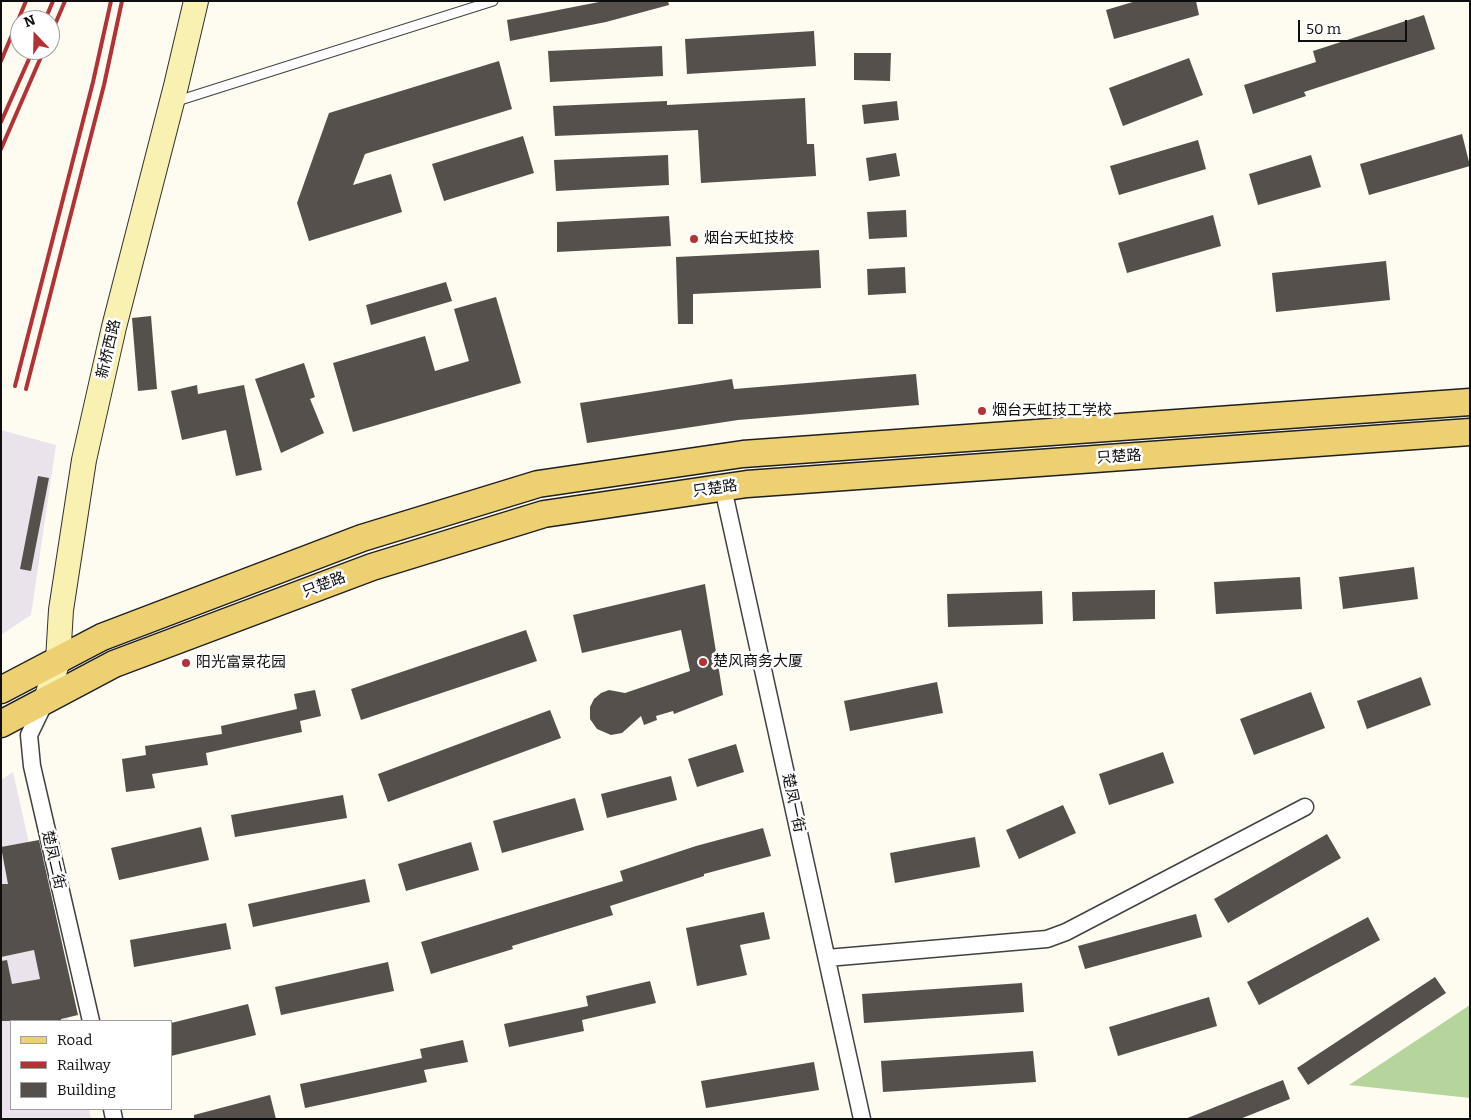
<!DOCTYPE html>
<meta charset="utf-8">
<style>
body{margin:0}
#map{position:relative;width:1471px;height:1120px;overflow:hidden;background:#fefbf1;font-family:Bitter,serif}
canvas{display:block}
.frame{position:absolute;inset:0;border:2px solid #0e0e0e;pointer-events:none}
.legend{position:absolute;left:10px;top:1020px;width:162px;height:90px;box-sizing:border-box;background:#fff;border:1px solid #9f9f9f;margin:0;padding:6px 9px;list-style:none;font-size:15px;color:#0e0e0e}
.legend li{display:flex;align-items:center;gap:10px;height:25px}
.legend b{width:25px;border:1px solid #9f9f9f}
.north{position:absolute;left:10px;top:10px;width:50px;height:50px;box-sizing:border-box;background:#fff;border:1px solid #9f9f9f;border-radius:50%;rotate:339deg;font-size:14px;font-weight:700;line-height:20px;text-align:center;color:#0e0e0e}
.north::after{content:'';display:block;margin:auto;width:18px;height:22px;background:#b33236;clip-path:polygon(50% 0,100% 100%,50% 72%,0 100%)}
.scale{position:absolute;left:1298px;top:20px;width:109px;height:22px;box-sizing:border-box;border:2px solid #0e0e0e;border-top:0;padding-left:6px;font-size:15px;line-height:18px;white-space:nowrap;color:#0e0e0e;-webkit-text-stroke:4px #fff;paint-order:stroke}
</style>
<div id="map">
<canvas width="1471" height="1120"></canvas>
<div class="frame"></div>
<ul class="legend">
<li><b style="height:6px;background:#edd072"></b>Road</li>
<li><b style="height:6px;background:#b33236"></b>Railway</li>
<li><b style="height:14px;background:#56504c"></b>Building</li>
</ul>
<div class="north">N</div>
<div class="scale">50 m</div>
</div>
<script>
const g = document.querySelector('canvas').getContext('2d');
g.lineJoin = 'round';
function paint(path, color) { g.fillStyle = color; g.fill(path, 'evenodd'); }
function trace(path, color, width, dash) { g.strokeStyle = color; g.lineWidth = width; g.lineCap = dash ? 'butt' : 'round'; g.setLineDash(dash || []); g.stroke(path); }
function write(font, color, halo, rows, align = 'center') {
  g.font = font + ' Bitter,"Noto Sans SC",serif'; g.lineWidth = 5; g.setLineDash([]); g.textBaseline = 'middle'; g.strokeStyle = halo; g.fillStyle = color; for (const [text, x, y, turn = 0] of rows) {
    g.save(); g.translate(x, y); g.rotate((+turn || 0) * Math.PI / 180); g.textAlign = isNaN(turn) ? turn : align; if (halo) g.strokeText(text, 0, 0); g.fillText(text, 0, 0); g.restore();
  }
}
const industrial = new Path2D(`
 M 1,430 L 56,445 L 31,615 L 1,635 Z
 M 13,772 L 69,1021 L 11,1021 L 11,1109 L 89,1109 L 91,1119 L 1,1119 L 1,780 Z`);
const forest = new Path2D(`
 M 1470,1005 L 1470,1098 L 1349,1085 Z`);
const building = new Path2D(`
 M 604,1 L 668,1 L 669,5 L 606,22 L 510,41 L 507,20 Z
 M 1136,1 L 1196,1 L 1199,15 L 1114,39 L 1106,10 Z
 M 1424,15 L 1435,49 L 1304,92 L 1306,96 L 1253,114 L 1244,85 L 1316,62 L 1313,51 Z
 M 814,31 L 816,66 L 687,74 L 685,39 Z
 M 662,46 L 663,76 L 550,82 L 548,51 Z
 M 854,53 L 891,53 L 890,81 L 854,80 Z
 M 1189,58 L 1203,95 L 1123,126 L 1109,88 Z
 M 499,61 L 512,109 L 365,154 L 353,185 L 391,174 L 402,212 L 309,241 L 297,203 L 329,113 Z
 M 805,98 L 807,144 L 814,144 L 816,176 L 701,183 L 698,130 L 555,136 L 553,106 L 667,101 L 667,105 Z
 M 897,101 L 899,120 L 864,124 L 862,105 Z
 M 1462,134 L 1470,166 L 1369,195 L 1360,164 Z
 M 523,136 L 534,173 L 444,201 L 432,164 Z
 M 1198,140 L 1206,169 L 1119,195 L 1110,166 Z
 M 896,153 L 900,176 L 869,181 L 866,158 Z
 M 668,155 L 669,185 L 556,191 L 554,160 Z
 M 1311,155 L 1321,187 L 1258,205 L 1249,174 Z
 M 906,210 L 907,237 L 869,239 L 867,212 Z
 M 1213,215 L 1221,246 L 1127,273 L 1118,243 Z
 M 669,216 L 671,246 L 557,252 L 557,222 Z
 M 819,250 L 821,288 L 693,294 L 693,324 L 678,324 L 676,257 Z
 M 1386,261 L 1390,300 L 1276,312 L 1272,273 Z
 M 905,267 L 906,293 L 868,295 L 867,269 Z
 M 446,282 L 452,301 L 371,325 L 366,305 Z
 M 496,297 L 521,383 L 353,432 L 333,363 L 425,336 L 435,371 L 469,361 L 454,309 Z
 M 151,316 L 157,389 L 138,391 L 132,318 Z
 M 304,363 L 315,397 L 310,399 L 324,433 L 281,453 L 255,379 Z
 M 916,374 L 919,405 L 738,420 L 587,443 L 580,403 L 732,379 L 734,389 Z
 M 197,385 L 198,394 L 244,385 L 262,470 L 236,476 L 226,430 L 182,440 L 171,391 Z
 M 38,476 L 49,478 L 31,571 L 20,569 Z
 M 1414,567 L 1418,599 L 1343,609 L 1339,577 Z
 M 1300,577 L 1302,609 L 1216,614 L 1214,582 Z
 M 705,584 L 723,695 L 674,714 L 673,711 L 656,716 L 657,720 L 644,725 L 641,716 L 622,733 L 611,735 L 597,729 L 590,719 L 590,707 L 594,699 L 601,693 L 609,690 L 625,693 L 690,671 L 681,630 L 582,653 L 573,615 Z
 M 1155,590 L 1155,619 L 1073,621 L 1072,592 Z
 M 1042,591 L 1043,624 L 948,627 L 947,594 Z
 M 526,630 L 537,661 L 361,720 L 351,689 Z
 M 1421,677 L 1431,705 L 1367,729 L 1357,701 Z
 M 937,682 L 943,713 L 850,731 L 844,701 Z
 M 315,690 L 321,716 L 300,721 L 302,732 L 206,753 L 208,765 L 152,774 L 155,788 L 126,792 L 122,759 L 146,755 L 145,746 L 222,734 L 221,726 L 297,709 L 294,694 Z
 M 1311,692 L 1325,728 L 1254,755 L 1240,719 Z
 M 550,710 L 561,738 L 388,802 L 378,774 Z
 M 736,744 L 744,772 L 697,787 L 688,759 Z
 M 1163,752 L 1174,783 L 1109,805 L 1099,774 Z
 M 671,776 L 677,800 L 607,818 L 601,794 Z
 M 343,795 L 347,818 L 235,837 L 231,815 Z
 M 575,798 L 584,830 L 502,853 L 493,821 Z
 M 1063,805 L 1076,833 L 1019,859 L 1006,830 Z
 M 201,827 L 209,860 L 119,880 L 111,848 Z
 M 763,828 L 771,856 L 704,874 L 704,876 L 610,906 L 613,915 L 512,946 L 513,949 L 431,974 L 421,942 L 623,881 L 620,871 L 696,846 Z
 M 1327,834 L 1341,858 L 1228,923 L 1214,899 Z
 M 975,837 L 980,867 L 895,883 L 890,853 Z
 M 39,840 L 78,1015 L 61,1019 L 61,1021 L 1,1021 L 1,961 L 7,960 L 12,984 L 40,979 L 34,950 L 1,957 L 1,884 L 8,884 L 1,847 Z
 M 471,842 L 479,870 L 406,891 L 398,864 Z
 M 365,879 L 370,902 L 253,927 L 248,904 Z
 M 764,912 L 770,939 L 740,945 L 747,975 L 697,986 L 686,928 Z
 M 1196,914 L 1202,937 L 1085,969 L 1078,946 Z
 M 1368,917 L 1380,940 L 1259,1005 L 1247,982 Z
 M 226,923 L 231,949 L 134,967 L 130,940 Z
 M 388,962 L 394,991 L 281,1015 L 275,987 Z
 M 1435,977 L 1446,993 L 1308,1085 L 1297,1068 Z
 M 650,981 L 656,1003 L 582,1020 L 584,1031 L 509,1047 L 504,1024 L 588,1006 L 586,996 Z
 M 1022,983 L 1024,1012 L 864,1023 L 862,994 Z
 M 1209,997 L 1217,1026 L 1118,1056 L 1109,1027 Z
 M 248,1004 L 256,1035 L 171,1056 L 171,1023 Z
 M 463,1040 L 468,1062 L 424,1070 L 427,1082 L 305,1108 L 300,1084 L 422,1058 L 420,1049 Z
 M 1033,1051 L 1036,1082 L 883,1092 L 881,1061 Z
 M 814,1062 L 819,1090 L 706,1108 L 701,1081 Z
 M 1283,1080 L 1290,1099 L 1240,1119 L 1185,1119 Z
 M 270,1095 L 276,1119 L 194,1119 L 194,1115 Z`);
const lane = new Path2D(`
 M 174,102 L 493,1`);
const street = new Path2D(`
 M 723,488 L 862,1119
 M 45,702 L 29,735 L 32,766 L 91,1021
 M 827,958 L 1047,939 L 1066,932 L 1305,807
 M 112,1109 L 114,1119`);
const secondary = new Path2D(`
 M 46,700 L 58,660 L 61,610 L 84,460 L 114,327 L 176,86 L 196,1`);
const primary = new Path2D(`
 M 1,690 L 102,637 L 362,538 L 538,484 L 743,454 L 1470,402
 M 1,724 L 114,664 L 372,567 L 544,514 L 747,484 L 1470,432`);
const rail = new Path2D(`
 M 45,20 L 53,1
 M 50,36 L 65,1
 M 1,61 L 26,1
 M 1,122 L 33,50
 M 1,149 L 44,50
 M 15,386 L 93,82 L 111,1
 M 26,389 L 104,85 L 122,1`);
const markers = [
 [694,239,5,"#b33236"],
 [982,411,5,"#b33236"],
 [703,662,5,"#b33236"],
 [186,663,5,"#b33236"]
];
const poiNames = [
 ["烟台天虹技校",704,239],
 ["烟台天虹技工学校",992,411],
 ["楚风商务大厦",713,662],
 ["阳光富景花园",196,663]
];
const streetNames = [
 ["新桥西路",109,349,-77],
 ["只楚路",1119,457,-4],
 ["只楚路",715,489,-8],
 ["只楚路",324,585,-21],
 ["楚凤一街",793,803,78],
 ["楚凤二街",53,860,77]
];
paint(industrial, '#ebe3ec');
paint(forest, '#b6d59d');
paint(building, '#56504c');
trace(lane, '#414141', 11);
trace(street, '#414141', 19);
trace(secondary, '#303030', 26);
trace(primary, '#1f1f1f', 29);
trace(lane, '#fff', 9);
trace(street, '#fff', 16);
trace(secondary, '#f8f1b1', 24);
trace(primary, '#edd072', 26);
trace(rail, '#b33236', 4);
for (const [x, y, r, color] of markers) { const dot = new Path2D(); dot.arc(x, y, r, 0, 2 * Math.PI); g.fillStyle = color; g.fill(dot); trace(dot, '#fff', 2); }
write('15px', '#0e0e0e', '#fff', poiNames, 'left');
write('15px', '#0e0e0e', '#fff', streetNames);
</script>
